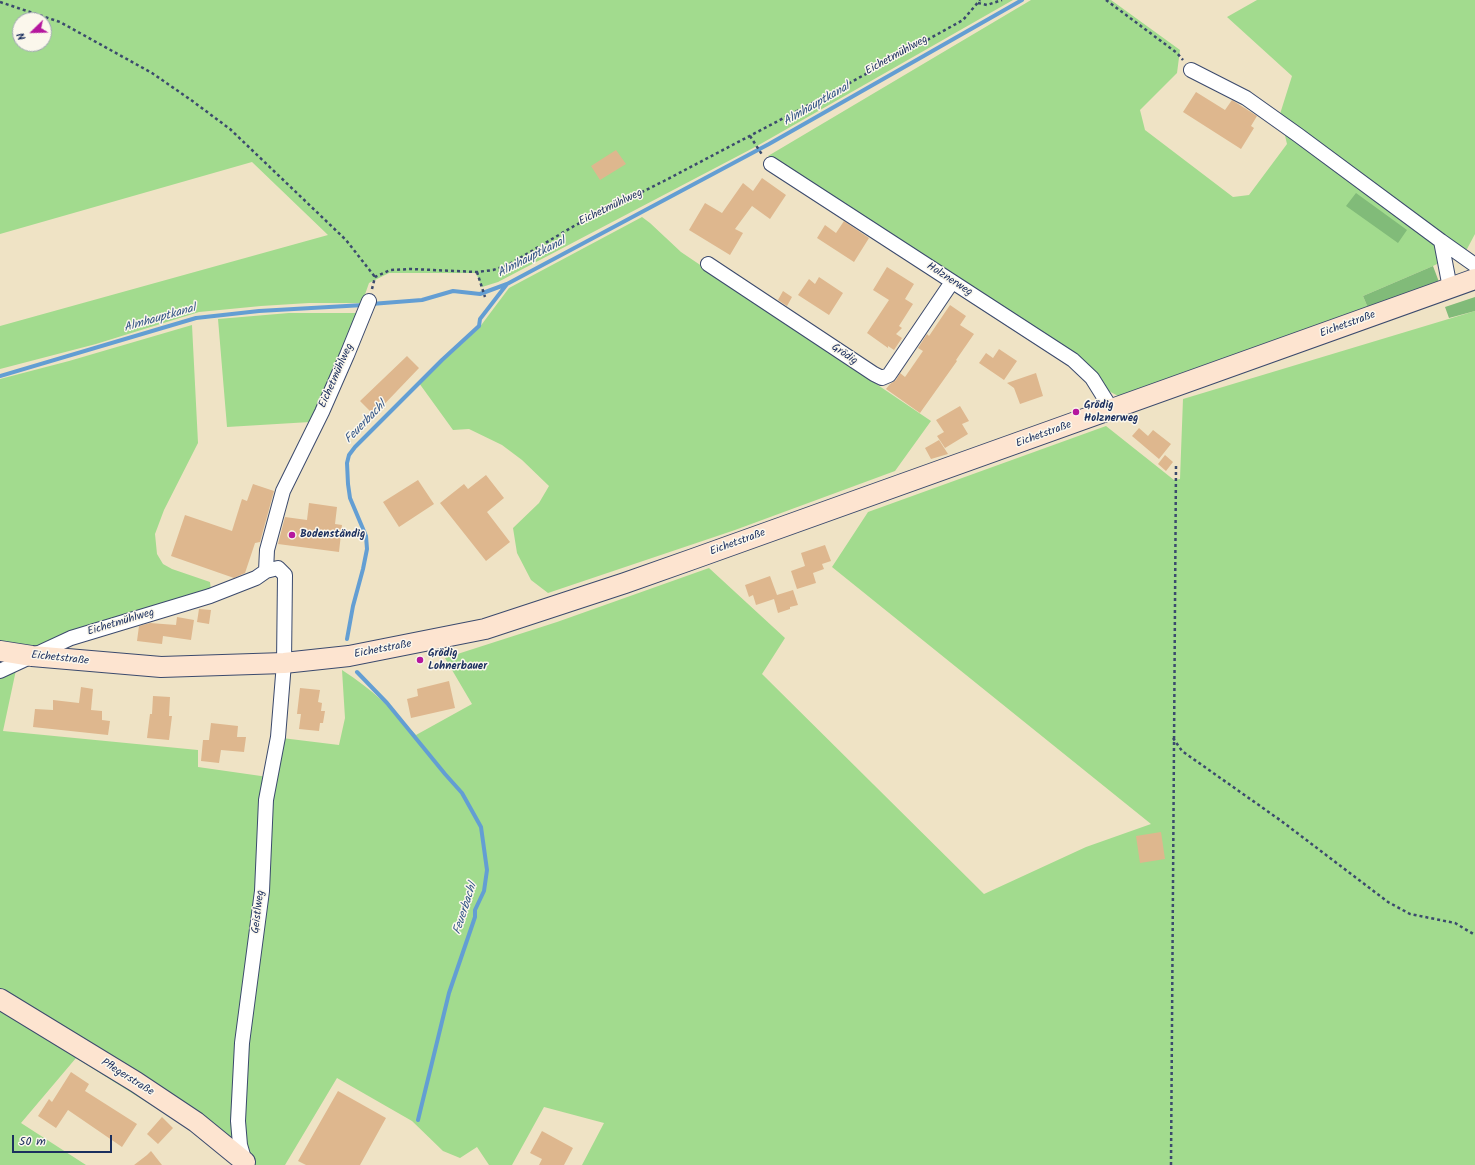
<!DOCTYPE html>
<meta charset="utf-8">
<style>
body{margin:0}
#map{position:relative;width:1475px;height:1165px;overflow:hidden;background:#efe3c5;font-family:Kalam,sans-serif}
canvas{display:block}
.north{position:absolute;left:12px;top:12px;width:40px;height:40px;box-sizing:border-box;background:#fbf7ec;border:1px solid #a1a7b3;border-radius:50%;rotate:247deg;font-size:11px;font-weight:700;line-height:16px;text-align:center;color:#1b2f5e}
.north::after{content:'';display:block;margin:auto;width:14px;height:18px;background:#b5179e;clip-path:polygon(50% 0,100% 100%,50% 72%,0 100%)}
.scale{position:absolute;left:12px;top:1135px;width:100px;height:18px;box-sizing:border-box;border:2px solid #1b2f5e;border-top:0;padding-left:5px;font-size:12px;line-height:14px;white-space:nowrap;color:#1b2f5e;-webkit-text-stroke:3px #fbf7ec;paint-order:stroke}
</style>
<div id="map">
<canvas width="1475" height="1165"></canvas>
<div class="north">N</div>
<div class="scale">50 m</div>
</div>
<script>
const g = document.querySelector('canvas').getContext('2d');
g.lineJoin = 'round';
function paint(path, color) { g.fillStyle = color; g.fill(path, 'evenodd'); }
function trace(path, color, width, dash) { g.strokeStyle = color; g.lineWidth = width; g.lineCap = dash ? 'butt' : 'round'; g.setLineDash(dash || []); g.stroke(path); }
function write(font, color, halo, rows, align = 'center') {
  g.font = font + ' Kalam,sans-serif'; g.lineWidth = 3; g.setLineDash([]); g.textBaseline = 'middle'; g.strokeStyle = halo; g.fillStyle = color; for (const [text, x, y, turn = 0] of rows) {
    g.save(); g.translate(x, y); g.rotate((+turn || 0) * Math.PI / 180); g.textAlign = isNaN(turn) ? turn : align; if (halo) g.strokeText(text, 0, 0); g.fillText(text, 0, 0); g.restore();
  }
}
const green = new Path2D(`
 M 0,0 L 1013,0 L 757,146 L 498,282 L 482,287 L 476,273 L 389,273 L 369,283 L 362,303 L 309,303 L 261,306 L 199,312 L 96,344 L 0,369 L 0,326 L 328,235 L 252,162 L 0,234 ZM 20,20 L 44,20 L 44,44 L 20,44 Z
 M 1031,0 L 1111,0 L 1180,50 L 1177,73 L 1140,110 L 1145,130 L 1233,197 L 1249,195 L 1287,144 L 1280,114 L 1292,76 L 1227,17 L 1257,0 L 1475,0 L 1475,234 L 1467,249 L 1433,266 L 1363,296 L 1368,308 L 1120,397 L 1105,389 L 1085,364 L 768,156 Z
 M 642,217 L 650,223 L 681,252 L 931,421 L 895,471 L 735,530 L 548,593 L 531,580 L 517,553 L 513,528 L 539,503 L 549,486 L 522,460 L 502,445 L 469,429 L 453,430 L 419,383 L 479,328 L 509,288 Z
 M 1475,311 L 1475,1165 L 582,1165 L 604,1123 L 544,1107 L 512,1165 L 489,1165 L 477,1147 L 460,1158 L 443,1151 L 412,1121 L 337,1078 L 285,1165 L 233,1165 L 183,1125 L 76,1058 L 21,1123 L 86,1165 L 0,1165 L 0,677 L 16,670 L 3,731 L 198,750 L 198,767 L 275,778 L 282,738 L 339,745 L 345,718 L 342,670 C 372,689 393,710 416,735 L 472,704 L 445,658 L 557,622 L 709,568 L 785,638 L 762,674 L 984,894 L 1086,847 L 1151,824 L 832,567 L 868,512 L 1106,426 L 1174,480 L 1180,479 L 1183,399 Z
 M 289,313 L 358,313 L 310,422 L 227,427 L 218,319 Z
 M 192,325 L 198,443 L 164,510 L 155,534 L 157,554 L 163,564 L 172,569 L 210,582 L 211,590 L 80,631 L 30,648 L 0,644 L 0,379 L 69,361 Z`);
const forest = new Path2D(`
 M 1356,193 L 1407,230 L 1398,243 L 1346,206 Z
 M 1433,266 L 1439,282 L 1368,308 L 1363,296 Z
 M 1475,297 L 1475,311 L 1449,318 L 1445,307 Z`);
const stream = new Path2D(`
 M 371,304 L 422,300 L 453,291 L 480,294 L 507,284 L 769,144 L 1022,0
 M 0,376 L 196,318 L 259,311 L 364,305
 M 347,639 L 353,606 L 363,569 L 367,549 L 366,536 L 350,498 L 348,484 L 347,463 L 349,455 L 355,447 L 442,360 L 479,326 L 480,319 L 507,284
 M 357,672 L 387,703 L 445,774 L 462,793 L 481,827 L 487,870 L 484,891 L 475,910 L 475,917 L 449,993 L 418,1120`);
const building = new Path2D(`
 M 1196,92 L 1225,110 L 1232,100 L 1257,116 L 1251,126 L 1254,128 L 1241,149 L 1183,112 Z
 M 616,150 L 626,164 L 600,180 L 591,166 Z
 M 762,178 L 786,195 L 770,219 L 752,206 L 735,229 L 743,233 L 730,255 L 689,230 L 705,203 L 722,213 L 743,183 L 753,191 Z
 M 844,221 L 869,238 L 854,262 L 817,238 L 825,225 L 836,233 Z
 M 887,267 L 914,284 L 905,299 L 913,304 L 899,326 L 902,328 L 896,334 L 902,338 L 894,350 L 888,346 L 888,348 L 867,333 L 889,300 L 873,290 Z
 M 819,277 L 843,293 L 829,315 L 798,295 L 809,279 L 815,284 Z
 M 783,291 L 792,297 L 787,306 L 778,300 Z
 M 950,305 L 966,316 L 960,325 L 974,334 L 956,360 L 957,361 L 920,413 L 886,389 L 890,384 L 896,380 L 900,373 L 905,377 L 923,351 L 918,348 L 927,334 L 929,336 Z
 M 999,349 L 1017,361 L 1004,380 L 979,363 L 986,353 L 993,358 Z
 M 407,356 L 419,368 L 374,415 L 360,401 Z
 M 1036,373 L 1043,396 L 1020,404 L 1014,388 L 1007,383 Z
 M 960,406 L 969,421 L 962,424 L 968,434 L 945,448 L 937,436 L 944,432 L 936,420 Z
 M 1139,428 L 1148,436 L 1153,430 L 1171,444 L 1159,459 L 1132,436 Z
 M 939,440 L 948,454 L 931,459 L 925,448 Z
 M 1165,455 L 1173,462 L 1166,471 L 1158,464 Z
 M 486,475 L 504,498 L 487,512 L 510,542 L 486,561 L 440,503 L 464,484 L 468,489 Z
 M 418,480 L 434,504 L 399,527 L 383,502 Z
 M 253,484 L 274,491 L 260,542 L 255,543 L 245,573 L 234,578 L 171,556 L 185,515 L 232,531 L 242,499 L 247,501 Z
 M 309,503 L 337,507 L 335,524 L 342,525 L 339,552 L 278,544 L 285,517 L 307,520 Z
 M 825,545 L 831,561 L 822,564 L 824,569 L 813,573 L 816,583 L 797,589 L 791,571 L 805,566 L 801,553 Z
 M 770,576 L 777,595 L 793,590 L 798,605 L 790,607 L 790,609 L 778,613 L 774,599 L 756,605 L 753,595 L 749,597 L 745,585 Z
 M 199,609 L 211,610 L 209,624 L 197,622 Z
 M 177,617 L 194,620 L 191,640 L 163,636 L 162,644 L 137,641 L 139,626 L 150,623 L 176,625 Z
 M 449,681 L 455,708 L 411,718 L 407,699 L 418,696 L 417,689 Z
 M 81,687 L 93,689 L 91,710 L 102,711 L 102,720 L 110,721 L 108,735 L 33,727 L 35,709 L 53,710 L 53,700 L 79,703 Z
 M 300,688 L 320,690 L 318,702 L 322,703 L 321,711 L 325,711 L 323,723 L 320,723 L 319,731 L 299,729 L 301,714 L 297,714 Z
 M 153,696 L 170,697 L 169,716 L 172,716 L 169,740 L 147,738 L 150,714 L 152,714 Z
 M 211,723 L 238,726 L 237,737 L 246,737 L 244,752 L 221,750 L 219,763 L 201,761 L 203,740 L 209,740 Z
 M 1161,832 L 1165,859 L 1140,863 L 1136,836 Z
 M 71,1072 L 89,1084 L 85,1091 L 137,1124 L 122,1147 L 68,1110 L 56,1128 L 38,1116 L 49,1099 L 52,1102 Z
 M 338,1091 L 386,1118 L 360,1165 L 306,1165 L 298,1161 Z
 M 162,1117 L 173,1128 L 158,1144 L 147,1134 Z
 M 542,1131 L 573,1148 L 564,1165 L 539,1165 L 542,1159 L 530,1153 Z
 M 151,1151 L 162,1165 L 134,1165 L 147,1155 Z`);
const path = new Path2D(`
 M 1106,0 L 1177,53 L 1183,60
 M 0,2 L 60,22 L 152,73 L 191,100 L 230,129 L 346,240 L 375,277
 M 978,3 L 987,5 L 1002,0
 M 750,136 L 763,156
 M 477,272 L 485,297
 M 372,289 L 375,277 L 390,270 L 411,269 L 477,272 L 493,270 L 508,265 L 574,226 L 664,181 L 837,90 L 963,20 L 980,0
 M 1173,738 L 1182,751 L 1280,820 L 1388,902 L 1410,914 L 1455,923 L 1475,935
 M 1171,1165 L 1176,465`);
const street = new Path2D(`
 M 1191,70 L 1246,98 L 1298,135 L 1441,241 L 1450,288
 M 771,164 L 1073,360 L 1092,378 L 1112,410
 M 1441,241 L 1475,265
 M 708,264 L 874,374 L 882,378 L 889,375 L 952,282
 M 0,671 L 71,638 L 210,596 L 256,578 L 266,571 L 267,550 L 283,491 L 322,412 L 347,355 L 369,301
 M 246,1164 L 245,1162 L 240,1145 L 238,1121 L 242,1043 L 262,891 L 266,800 L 278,737 L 284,663 L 285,575 L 278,568 L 266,571`);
const secondary = new Path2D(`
 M 0,651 L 32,656 L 161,667 L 284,663 L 349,656 L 485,629 L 625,583 L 693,559 L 1475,279
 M 0,999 L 136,1082 L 196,1122 L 245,1162`);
const markers = [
 [1076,412,4,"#b5179e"],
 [292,535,4,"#b5179e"],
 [420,660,4,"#b5179e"]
];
const streetNames = [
 ["Eichetmühlweg",897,56,-29],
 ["Eichetmühlweg",611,208,-26],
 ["Holznerweg",949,280,33],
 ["Eichetstraße",1348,325,-20],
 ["Grödig",844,355,34],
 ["Eichetmühlweg",337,376,-66],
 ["Eichetstraße",1044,435,-20],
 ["Eichetstraße",738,543,-20],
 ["Eichetmühlweg",121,623,-17],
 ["Eichetstraße",383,650,-11],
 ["Eichetstraße",60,659,6],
 ["Geistlweg",259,912,-83],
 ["Pflegerstraße",127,1078,32]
];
const poiNames = [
 ["Grödig",1084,406],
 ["Holznerweg",1084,419],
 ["Bodenständig",300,535],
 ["Grödig",428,654],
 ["Lohnerbauer",428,667]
];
const waterNames = [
 ["Almhauptkanal",817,105,-30],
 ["Almhauptkanal",532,258,-27],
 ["Almhauptkanal",160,319,-16],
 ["Feuerbachl",366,423,-46],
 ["Feuerbachl",466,909,-72]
];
paint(green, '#a2db8e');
paint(forest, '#81bb79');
trace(stream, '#639ed3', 4);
paint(building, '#deb78e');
trace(street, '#3b4a6d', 16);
trace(secondary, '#3b4a6d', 22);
trace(path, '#3b4a6d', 2.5, [3, 3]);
trace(street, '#fff', 14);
trace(secondary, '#fde4d0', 20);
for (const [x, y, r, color] of markers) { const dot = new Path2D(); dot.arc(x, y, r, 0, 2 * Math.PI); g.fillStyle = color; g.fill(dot); trace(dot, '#fbf7ec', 1.5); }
write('11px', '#1b2f5e', '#fbf7ec', streetNames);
write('bold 11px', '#1b2f5e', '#fbf7ec', poiNames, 'left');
write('italic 12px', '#345687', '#fbf7ec', waterNames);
</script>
